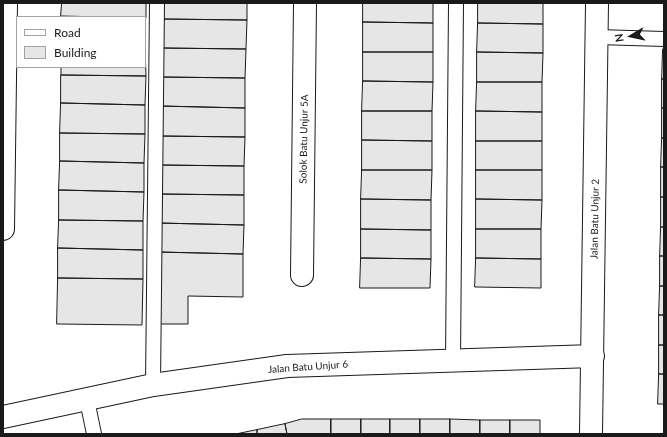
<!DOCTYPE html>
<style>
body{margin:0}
#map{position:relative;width:667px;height:437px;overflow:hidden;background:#fff;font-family:Lato,sans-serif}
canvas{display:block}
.frame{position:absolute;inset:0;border:4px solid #1a1a1a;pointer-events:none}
.legend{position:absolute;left:16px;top:16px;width:130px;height:52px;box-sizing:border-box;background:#fff;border:1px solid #a3a3a3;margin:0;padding:5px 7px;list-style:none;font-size:12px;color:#1a1a1a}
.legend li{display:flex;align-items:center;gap:8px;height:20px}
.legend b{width:20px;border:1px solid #a3a3a3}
.north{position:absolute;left:611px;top:16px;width:40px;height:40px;-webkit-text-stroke:3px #fff;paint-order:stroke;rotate:261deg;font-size:11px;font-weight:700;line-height:16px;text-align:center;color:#1a1a1a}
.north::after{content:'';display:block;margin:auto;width:14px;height:18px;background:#1a1a1a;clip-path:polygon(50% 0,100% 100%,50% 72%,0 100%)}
</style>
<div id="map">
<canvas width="667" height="437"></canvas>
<div class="frame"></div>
<ul class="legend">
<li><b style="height:5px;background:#fff"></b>Road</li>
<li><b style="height:11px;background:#e6e6e6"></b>Building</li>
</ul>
<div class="north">N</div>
</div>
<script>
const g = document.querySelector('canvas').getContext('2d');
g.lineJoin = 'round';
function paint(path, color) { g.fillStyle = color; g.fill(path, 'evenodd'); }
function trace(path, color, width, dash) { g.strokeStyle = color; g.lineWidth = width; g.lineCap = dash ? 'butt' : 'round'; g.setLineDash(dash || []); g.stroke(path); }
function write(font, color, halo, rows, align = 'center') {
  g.font = font + ' Lato,sans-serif'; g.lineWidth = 3; g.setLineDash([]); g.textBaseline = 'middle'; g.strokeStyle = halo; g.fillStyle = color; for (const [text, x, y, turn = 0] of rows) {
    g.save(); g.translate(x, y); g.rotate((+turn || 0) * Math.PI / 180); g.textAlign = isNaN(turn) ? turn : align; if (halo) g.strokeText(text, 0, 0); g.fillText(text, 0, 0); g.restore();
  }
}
const building = new Path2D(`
 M 62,3 L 146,3 L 146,18 L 61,16 Z
 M 161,3 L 247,3 L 247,20 L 161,19 Z
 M 363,3 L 433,3 L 433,23 L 363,22 Z
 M 478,3 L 543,3 L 543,24 L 478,23 Z
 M 161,19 L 247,20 L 246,49 L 161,48 Z
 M 363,22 L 433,23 L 433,52 L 363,52 Z
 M 478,23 L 543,24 L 543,53 L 477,52 Z
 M 145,47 L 146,76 L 61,75 L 61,67 L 145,67 Z
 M 161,48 L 246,49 L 245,78 L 160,77 Z
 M 663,49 L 664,49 L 664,79 L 662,79 Z
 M 363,52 L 433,52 L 433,82 L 363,81 Z
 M 477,52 L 543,53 L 542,82 L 477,82 Z
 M 61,75 L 146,76 L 145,105 L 61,103 Z
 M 160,77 L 245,78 L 245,108 L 160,106 Z
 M 662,79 L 664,79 L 664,108 L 662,108 Z
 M 363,81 L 433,82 L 432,111 L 362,111 Z
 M 477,82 L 542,82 L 542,112 L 476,111 Z
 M 61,103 L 145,105 L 145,134 L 60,133 Z
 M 160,106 L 245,108 L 245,137 L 159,136 Z
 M 662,108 L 664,108 L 664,138 L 662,138 Z
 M 362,111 L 432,111 L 432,141 L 362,140 Z
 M 476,111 L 542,112 L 542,141 L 476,141 Z
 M 60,133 L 145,134 L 144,163 L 60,161 Z
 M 159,136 L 245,137 L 244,166 L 159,165 Z
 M 662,138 L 664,138 L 664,167 L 661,167 Z
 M 362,140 L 432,141 L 432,170 L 362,170 Z
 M 476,141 L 542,141 L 542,170 L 476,170 Z
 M 60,161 L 144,163 L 144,192 L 59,190 Z
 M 159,165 L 244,166 L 244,195 L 159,194 Z
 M 661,167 L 664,167 L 664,197 L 661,197 Z
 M 362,170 L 432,170 L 431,200 L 361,199 Z
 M 476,170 L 542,170 L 542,200 L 476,199 Z
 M 59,190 L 144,192 L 143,221 L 59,220 Z
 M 159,194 L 244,195 L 244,225 L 158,223 Z
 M 661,197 L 664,197 L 664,227 L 661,227 Z
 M 361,199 L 431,200 L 431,230 L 361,229 Z
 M 476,199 L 542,200 L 541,229 L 476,229 Z
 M 59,220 L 143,221 L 143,250 L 58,248 Z
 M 158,223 L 244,225 L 243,254 L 158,252 Z
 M 661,227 L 664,227 L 664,256 L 660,256 Z
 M 361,229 L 431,230 L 431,259 L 361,258 Z
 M 476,229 L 541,229 L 541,259 L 476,258 Z
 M 58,248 L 143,250 L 143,279 L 58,278 Z
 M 158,252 L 243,254 L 243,297 L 188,296 L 188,324 L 157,324 Z
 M 660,256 L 664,256 L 664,286 L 660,286 Z
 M 361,258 L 431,259 L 430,288 L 360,288 Z
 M 476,258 L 541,259 L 541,288 L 475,287 Z
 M 58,278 L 143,279 L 142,325 L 57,324 Z
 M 660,286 L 664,286 L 664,315 L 659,315 Z
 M 659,315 L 664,315 L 664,345 L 659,345 Z
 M 659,345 L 664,345 L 664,374 L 659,374 Z
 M 659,374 L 664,374 L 664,404 L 658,404 Z
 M 302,419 L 331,419 L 331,434 L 287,434 L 285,424 Z
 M 331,419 L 361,419 L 361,434 L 331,434 Z
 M 361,419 L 390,419 L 390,434 L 361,434 Z
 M 390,419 L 420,419 L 420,434 L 390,434 Z
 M 420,419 L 450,419 L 450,434 L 420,434 Z
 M 450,419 L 480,420 L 480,434 L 450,434 Z
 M 480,420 L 510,420 L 510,434 L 480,434 Z
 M 510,420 L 540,420 L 540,434 L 510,434 Z
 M 285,424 L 287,434 L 257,434 L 257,430 Z
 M 257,430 L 257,434 L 236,434 Z`);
const lane = new Path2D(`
 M 597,37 L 664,39
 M 453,361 L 456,3
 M 153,385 L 157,3
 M 87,400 L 94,434`);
const street = new Path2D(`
 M 3,229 L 6,3
 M 302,275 L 305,3
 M 3,417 L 153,385 L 287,366 L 593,356
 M 591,434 L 597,3`);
const streetNames = [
 ["Solok Batu Unjur 5A",304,139,-89],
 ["Jalan Batu Unjur 2",595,219,-89],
 ["Jalan Batu Unjur 6",308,367,-4]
];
paint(building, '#e6e6e6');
trace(building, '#1a1a1a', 1);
trace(lane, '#1a1a1a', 16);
trace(street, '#1a1a1a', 24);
trace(lane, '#fff', 14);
trace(street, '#fff', 22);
write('10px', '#1a1a1a', '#fff', streetNames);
</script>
